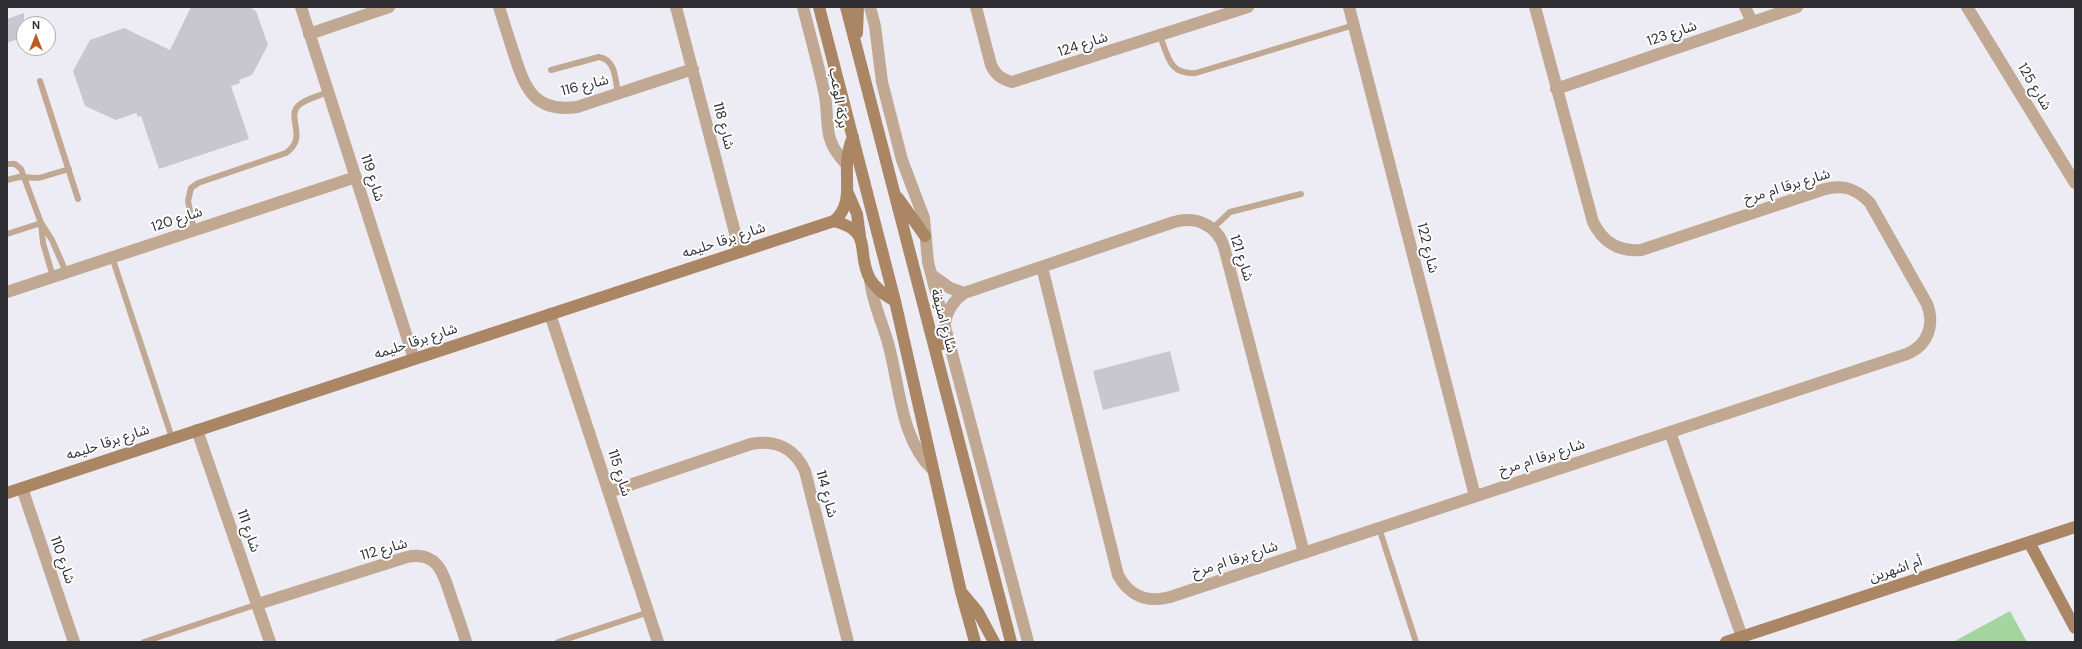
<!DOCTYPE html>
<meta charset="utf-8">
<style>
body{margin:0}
#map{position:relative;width:2082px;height:649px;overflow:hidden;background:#edecf4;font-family:"DM Sans",sans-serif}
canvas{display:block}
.frame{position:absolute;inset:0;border:8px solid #302f33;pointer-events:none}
.north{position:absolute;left:16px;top:16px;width:40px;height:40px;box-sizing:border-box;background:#fff;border:1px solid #acacad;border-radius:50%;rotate:0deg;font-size:11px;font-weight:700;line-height:16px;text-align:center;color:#302f33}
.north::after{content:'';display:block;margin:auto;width:14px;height:18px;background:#bd5a21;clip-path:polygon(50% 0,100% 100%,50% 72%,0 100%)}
</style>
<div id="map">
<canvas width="2082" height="649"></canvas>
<div class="frame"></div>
<div class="north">N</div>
</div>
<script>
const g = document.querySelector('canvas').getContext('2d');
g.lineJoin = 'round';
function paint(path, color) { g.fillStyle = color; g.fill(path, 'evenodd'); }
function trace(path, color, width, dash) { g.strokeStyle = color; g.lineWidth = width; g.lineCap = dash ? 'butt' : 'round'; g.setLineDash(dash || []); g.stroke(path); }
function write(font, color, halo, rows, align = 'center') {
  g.font = font + ' "DM Sans","Noto Sans Arabic",sans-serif'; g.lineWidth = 4; g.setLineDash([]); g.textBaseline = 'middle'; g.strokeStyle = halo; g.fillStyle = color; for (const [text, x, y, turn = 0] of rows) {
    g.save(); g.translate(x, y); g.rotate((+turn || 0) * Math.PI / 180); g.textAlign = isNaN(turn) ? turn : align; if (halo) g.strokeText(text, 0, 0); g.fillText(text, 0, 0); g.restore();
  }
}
const green = new Path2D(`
 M 2010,611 L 2027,642 L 1953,642 Z`);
const building = new Path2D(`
 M 191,7 L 249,7 L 256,11 L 268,45 L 252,75 L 239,80 L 240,83 L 231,86 L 249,139 L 159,169 L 141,116 L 138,117 L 136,113 L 116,120 L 85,106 L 73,71 L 90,40 L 124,28 L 170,50 Z
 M 24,13 L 24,37 L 7,43 L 7,19 Z
 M 1170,351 L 1180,391 L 1103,410 L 1093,371 Z`);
const lane = new Path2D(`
 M 1160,36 C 1168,56 1169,75 1196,73 L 1354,25
 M 551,70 L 599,57 C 616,60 615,79 618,93
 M 40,81 L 78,199
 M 7,164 L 15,164 L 21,169 L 41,223 L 52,240 L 66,272
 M 7,180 L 19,177 L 39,178 L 69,169
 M 41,223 L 43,243 L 53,277
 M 1212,229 L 1230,212 L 1301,194
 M 194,230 L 188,201 L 191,188 L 198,183 L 286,153 C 309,137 285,117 299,105 C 306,99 319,96 328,92
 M 7,234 L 41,223
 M 112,257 L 172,438
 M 1379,528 L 1416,642
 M 144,642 L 258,604
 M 558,642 L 649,612`);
const street = new Path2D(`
 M 301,7 L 414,359
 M 499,7 C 504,23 509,39 514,54 C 525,89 535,113 577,107 L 693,69
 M 676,7 L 740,252
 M 803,7 C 810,35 818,63 824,91 C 831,123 820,137 847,165
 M 870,7 L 875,26 L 882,82 L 902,160 L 924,218 L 928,262 L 1028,642
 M 976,7 L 991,65 C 996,75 1001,79 1012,82 L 1248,7
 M 1349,7 L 1475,496
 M 1745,7 L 1752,22
 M 1967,7 L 2075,183
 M 309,34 L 389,7
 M 1556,89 L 1797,7
 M 1042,267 L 1118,575 C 1129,596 1148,603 1170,597 L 1907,354 C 1928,345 1935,325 1927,304 L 1870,203 C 1857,189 1843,184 1825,189 L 1641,250 C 1618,252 1603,242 1593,222 L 1535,7
 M 933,276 L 950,288 L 964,293
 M 870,279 C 872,302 882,321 888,343 C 900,385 900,439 933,470
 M 7,292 L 356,177
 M 550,314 L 658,642
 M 945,323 C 947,310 953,301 964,293 L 1174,222 C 1196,216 1217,225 1224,247 L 1304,553
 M 197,430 L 270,642
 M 1670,432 L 1742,637
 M 22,488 L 74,642
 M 609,492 L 751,444 C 776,439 795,449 805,471 L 848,642
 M 258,604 L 407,557 C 439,550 444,576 452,600 C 457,614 462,628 466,642`);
const secondary = new Path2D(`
 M 819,7 L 895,301 L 961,592 L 975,642
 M 846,7 L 1011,642
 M 857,33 L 858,7
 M 848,193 L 857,214 L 860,236
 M 898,198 L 925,236
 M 834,221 C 875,232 855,251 870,279 C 876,289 885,295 895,301
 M 935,346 L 949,342
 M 7,493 L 834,221 C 852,206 846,185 847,165 C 847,155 849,146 853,137
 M 2029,542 L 2075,628
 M 963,594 L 978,612 L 994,642
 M 1726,642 L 2075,527`);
const streetNames = [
 ["شارع 123",1672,34,-19],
 ["شارع 124",1083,45,-18],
 ["شارع 116",585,86,-14],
 ["شارع 125",2034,87,59],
 ["بركة الوعب",838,98,81],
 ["شارع 118",723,126,75],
 ["شارع 119",372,178,72],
 ["شارع برقا ام مرخ",1787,187,-17],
 ["شارع 120",177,220,-18],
 ["شارع برقا حليمه",724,241,-18],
 ["شارع 122",1427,248,76],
 ["شارع 121",1241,258,72],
 ["شارع امنيفة",943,321,75],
 ["شارع برقا حليمه",416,342,-18],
 ["شارع برقا حليمه",108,443,-18],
 ["شارع برقا ام مرخ",1542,458,-18],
 ["شارع 115",619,473,72],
 ["شارع 114",826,494,75],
 ["شارع 111",248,531,71],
 ["شارع 112",384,550,-16],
 ["شارع 110",62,560,71],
 ["شارع برقا ام مرخ",1235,560,-18],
 ["أم اشهرين",1896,570,-18]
];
paint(green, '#a5d59f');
paint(building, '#c8c7cf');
trace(lane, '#c1a892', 6);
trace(street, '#c1a892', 12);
trace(secondary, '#aa8665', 12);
write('14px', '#302f33', '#fff', streetNames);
</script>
